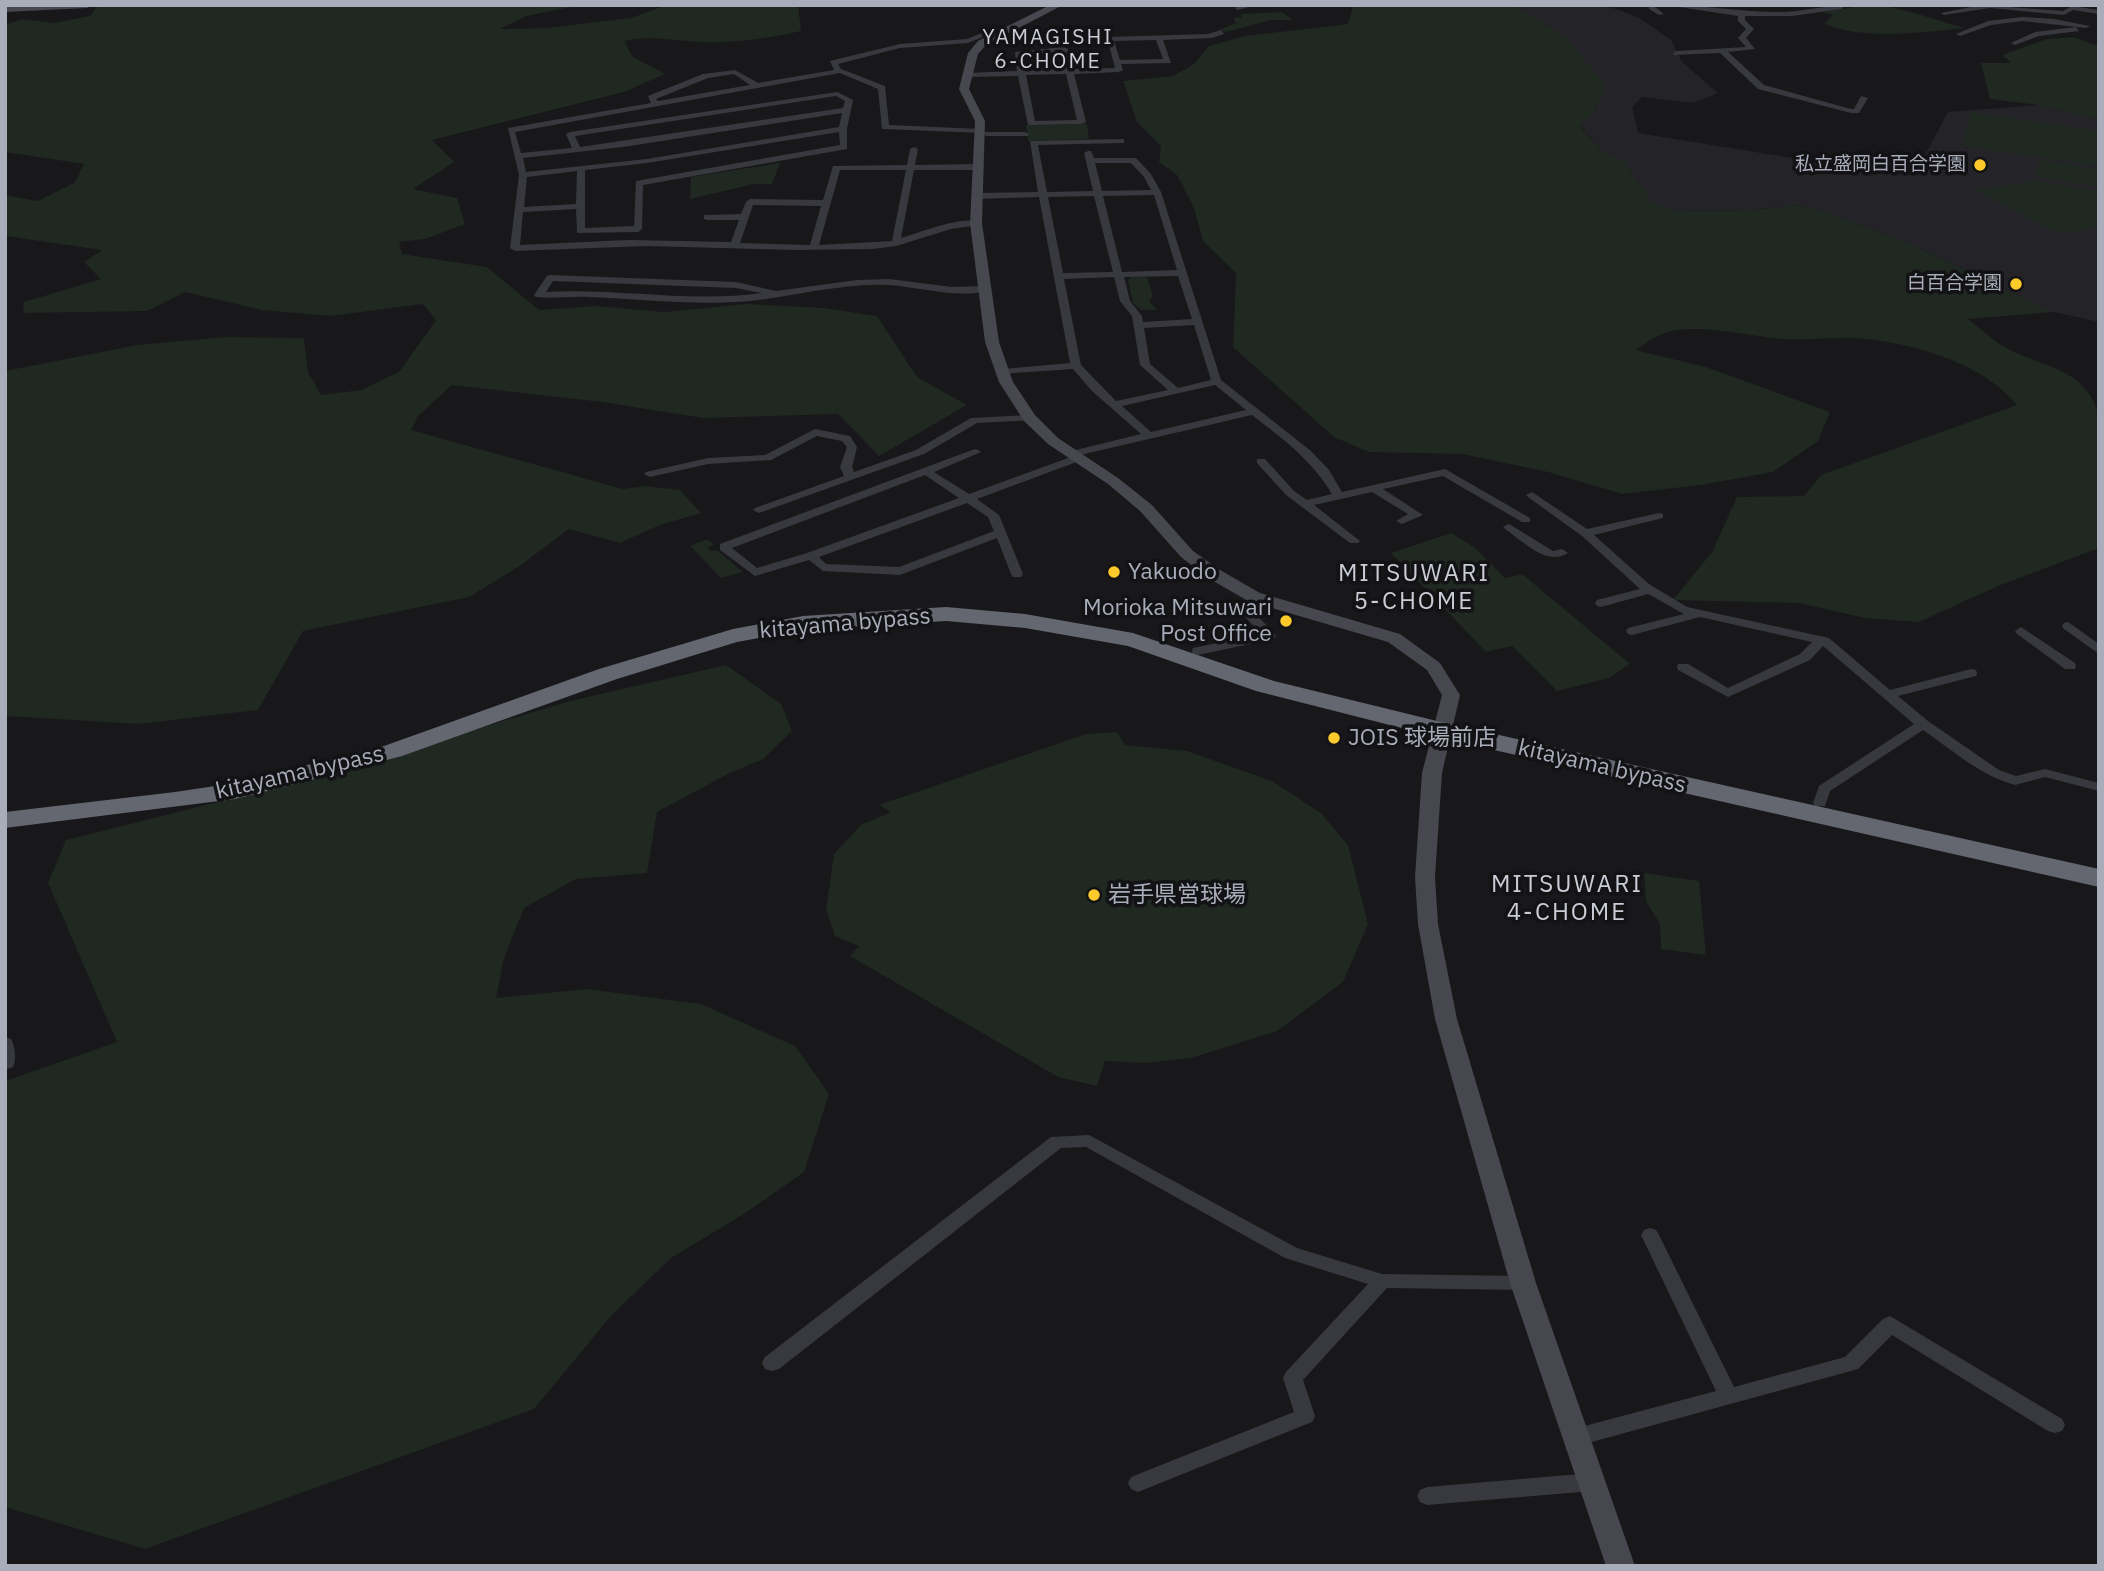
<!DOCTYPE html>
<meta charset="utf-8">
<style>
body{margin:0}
#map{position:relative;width:2104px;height:1571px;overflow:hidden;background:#18171a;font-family:"IBM Plex Sans",sans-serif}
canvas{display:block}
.frame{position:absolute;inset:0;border:7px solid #a9adba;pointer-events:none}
</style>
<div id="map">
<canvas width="2104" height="1571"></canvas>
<div class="frame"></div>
</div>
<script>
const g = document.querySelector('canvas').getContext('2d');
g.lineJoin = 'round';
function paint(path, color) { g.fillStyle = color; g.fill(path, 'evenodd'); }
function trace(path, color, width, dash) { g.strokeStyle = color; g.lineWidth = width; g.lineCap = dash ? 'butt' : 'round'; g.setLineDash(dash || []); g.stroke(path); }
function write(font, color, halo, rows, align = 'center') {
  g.font = font + ' "IBM Plex Sans","Noto Sans JP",sans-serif'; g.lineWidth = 7; g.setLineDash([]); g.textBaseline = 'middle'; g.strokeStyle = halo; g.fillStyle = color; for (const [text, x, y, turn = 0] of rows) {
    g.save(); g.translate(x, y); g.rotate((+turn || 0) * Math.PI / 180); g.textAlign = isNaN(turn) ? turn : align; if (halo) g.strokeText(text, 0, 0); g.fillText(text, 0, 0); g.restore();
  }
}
const built = new Path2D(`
 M 1514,5 L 1594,5 L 1617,9 L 1641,19 L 1671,40 L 1682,62 L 1718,93 L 1693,103 L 1642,97 L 1632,107 L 1638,133 L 1848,167 L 1925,155 L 1948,112 L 2038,105 L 2099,120 L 2099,322 L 2054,312 L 1900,239 L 1825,212 L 1799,205 L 1751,210 L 1673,211 L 1653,203 L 1625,163 L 1599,148 L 1580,125 L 1595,111 L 1604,85 L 1566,37 Z`);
const green = new Path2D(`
 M 98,5 L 580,5 L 527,16 L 500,29 L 546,28 L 631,18 L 667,5 L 798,5 L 801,31 C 767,39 735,43 700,42 C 674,41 650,35 624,41 L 633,57 L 665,74 L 624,92 L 432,140 L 454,162 L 413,189 L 457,198 L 465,224 L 425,239 L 399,242 L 402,254 L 487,267 L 539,310 L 595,306 L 664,312 L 746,304 L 824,308 L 877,316 L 917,377 L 967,405 L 879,456 L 838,414 L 703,418 L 602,402 L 452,385 L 418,416 L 411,430 L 623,489 L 645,486 L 680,490 L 701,513 L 660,525 L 620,543 L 569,529 L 521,565 L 469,597 L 303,631 L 258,710 L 139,724 L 5,716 L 5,371 L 137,345 L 225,337 L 304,338 L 308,372 L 321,395 L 361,390 L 399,372 L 436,320 L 423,304 L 330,316 L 262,310 L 185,292 L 147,311 L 23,313 L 24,302 L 101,279 L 84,262 L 102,250 L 5,236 L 5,195 L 38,201 L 74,183 L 84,164 L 5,152 L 5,25 L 21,19 L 55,23 L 90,16 Z
 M 1356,5 L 1514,5 L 1566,37 L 1605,85 L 1595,111 L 1580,126 L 1599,148 L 1625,163 L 1653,203 L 1674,211 L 1751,210 L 1799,205 L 1825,212 L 1900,239 L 2054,312 L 1968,319 C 1980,328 1991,339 2003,346 C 2041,368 2089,367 2099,418 L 2099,548 L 1998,586 L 1919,622 L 1865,618 L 1798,603 L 1673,600 L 1712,552 L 1737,497 L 1804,496 L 1821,475 L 2017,405 C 1980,361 1910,342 1854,338 C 1831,337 1807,341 1784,339 C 1752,337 1698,323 1668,332 C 1657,335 1645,344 1635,350 L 1706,367 L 1830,412 L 1818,441 L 1773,472 L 1701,485 L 1622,494 L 1548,472 L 1462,454 L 1369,452 L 1334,437 L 1233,347 L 1236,273 L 1203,241 L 1194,208 L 1177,175 L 1159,162 L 1161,146 L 1137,122 L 1123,81 L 1173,76 L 1194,64 L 1209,46 L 1245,36 L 1348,24 L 1353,6 Z
 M 1866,5 C 1900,5 1932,20 1966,28 C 1927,32 1858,41 1824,23 L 1833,15 L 1823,12 Z
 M 1282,12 L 1293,20 L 1271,20 L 1226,32 L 1219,30 L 1236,23 L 1233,18 L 1242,17 L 1241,14 Z
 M 2073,37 L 2099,46 L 2099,120 L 2038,105 L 1990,99 L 1981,63 L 2011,63 L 2002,55 L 2047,39 Z
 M 1971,112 L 2099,131 L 2099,166 L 1963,146 Z
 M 1087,124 L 1089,139 L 1028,141 L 1026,125 Z
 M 2040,160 L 2099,169 L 2099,187 L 2035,176 Z
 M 780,163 L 772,184 L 754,184 L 690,199 L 691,177 Z
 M 2032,181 L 2099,191 L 2099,227 L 2065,233 L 2054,231 L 1974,190 Z
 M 1132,277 L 1147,277 L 1153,296 L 1149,301 L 1157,310 L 1141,310 L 1133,303 L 1128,280 Z
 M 1451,533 L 1474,547 L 1505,578 L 1522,574 L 1630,664 L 1609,678 L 1557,691 L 1512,646 L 1486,652 L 1391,553 Z
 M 707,539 L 715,545 L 708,547 L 710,551 L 717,550 L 743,572 L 721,578 L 690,546 Z
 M 726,665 L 781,704 L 792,731 L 763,759 L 728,774 L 657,812 L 647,873 L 576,879 L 524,908 L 504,958 L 496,998 L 587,989 L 701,1004 L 795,1046 L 829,1094 L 804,1172 L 747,1212 L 671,1258 L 611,1316 L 534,1409 L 145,1549 L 5,1507 L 5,1081 L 117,1042 L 48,883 L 66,840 L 317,777 L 570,701 Z
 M 1117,732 L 1125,745 L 1187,751 L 1272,781 L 1321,813 L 1348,845 L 1368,924 L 1343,982 L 1277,1031 L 1191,1058 L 1145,1063 L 1105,1061 L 1097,1086 L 1058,1077 L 850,956 L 859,946 L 835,936 L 826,909 L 834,854 L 861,825 L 891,812 L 879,805 L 1086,734 Z
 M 1644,873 L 1699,881 L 1706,955 L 1661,949 L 1660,924 L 1646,901 Z`);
const street = new Path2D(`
 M 1241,5 L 1256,5 L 1238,10 L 1235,8 Z
 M 1649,5 L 1656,5 L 1655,7 L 1664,14 L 1659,15 L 1649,9 Z
 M 1666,5 C 1704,5 1741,12 1780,12 C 1801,12 1823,5 1844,6 L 1842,9 L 1792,16 L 1745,16 L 1745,20 L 1754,29 L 1746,38 L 1755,49 L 1728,52 L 1764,85 L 1851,109 L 1854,109 L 1861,96 L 1868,98 L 1859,113 L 1851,113 L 1758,89 L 1720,53 L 1674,55 L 1673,53 L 1677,51 L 1746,47 L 1738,38 L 1746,29 L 1738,21 L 1738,16 Z
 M 1981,5 L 2063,11 L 2072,6 L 2099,10 L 2099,14 L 2073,10 L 2064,15 L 1990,8 L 1944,15 L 1941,13 Z
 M 2022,17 L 2054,19 L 2090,26 L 2086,28 L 2022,21 L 1991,25 L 1960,36 L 1956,34 L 1988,21 Z
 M 2076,27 L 2079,31 L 2039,36 L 2015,45 L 2011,43 L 2035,32 Z
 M 994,28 L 1011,30 L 995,32 L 968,43 L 900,48 L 838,64 L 841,69 L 885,86 L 889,125 L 980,129 L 983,132 L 1025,132 L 1029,134 L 1028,136 L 986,136 L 983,133 L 882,129 L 878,89 L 840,73 L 515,132 L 521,153 L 572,148 L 566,134 L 570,132 L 837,92 L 853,100 L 847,129 L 847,149 L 643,185 L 642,229 L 638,232 L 577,233 L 576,209 L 523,212 L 520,245 L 628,240 L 731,242 L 739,220 L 707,220 L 704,219 L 704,215 L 741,214 L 746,202 L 750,199 L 823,200 L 833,166 L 907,165 L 910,149 L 914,147 L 918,149 L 915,165 L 978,164 L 982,167 L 978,170 L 914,170 L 901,238 C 920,233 965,214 980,223 L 979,225 L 951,229 L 896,246 L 873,249 L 795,250 L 646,246 L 515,251 L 510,248 L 519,175 L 508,128 L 651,103 L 648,96 L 703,74 L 735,70 L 758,83 L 834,70 L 830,61 L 900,44 L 967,39 ZM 734,74 L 750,85 L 658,101 L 656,99 L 708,78 ZM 836,96 L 845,101 L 843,108 L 580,147 L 575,136 ZM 842,113 L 839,127 L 647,159 L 526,172 L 523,158 L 623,147 ZM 839,132 L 840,145 L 636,181 L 634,226 L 585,228 L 585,170 L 647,163 ZM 840,170 L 906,170 L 892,241 L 819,245 ZM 577,171 L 576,204 L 524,207 L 527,177 ZM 753,205 L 821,206 L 810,245 L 740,243 Z
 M 1221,30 L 1224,34 L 1212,38 L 1163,40 L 1171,63 L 1121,64 L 1123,70 L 1119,72 L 1074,74 L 1086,122 L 1082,124 L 1028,125 L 1018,76 L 966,77 L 962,75 L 966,73 L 1017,71 L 1015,52 L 1064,47 L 1068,49 L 1073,69 L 1115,68 L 1107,37 L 1208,34 ZM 1156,40 L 1163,59 L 1120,60 L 1114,41 ZM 1061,52 L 1065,69 L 1025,71 L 1022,56 ZM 1066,74 L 1077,120 L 1035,121 L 1026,75 Z
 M 1124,139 L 1124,143 L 1121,143 L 1038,145 L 1047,192 L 1093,191 L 1084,153 L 1088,151 L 1091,151 L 1094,158 L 1136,158 L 1151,174 L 1161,192 L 1221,380 L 1311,451 L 1329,470 L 1342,492 L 1445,469 L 1530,518 L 1530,522 L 1522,522 L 1443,476 L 1383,489 L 1423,515 L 1402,524 L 1396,521 L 1408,514 L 1372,492 L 1314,505 L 1360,541 L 1358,543 L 1350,543 L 1286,495 L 1257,463 L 1257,459 L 1265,459 L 1294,491 L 1307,500 L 1332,494 C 1312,460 1283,439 1252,415 L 1080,455 L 1084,458 L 1082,460 L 977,499 L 999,515 L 1023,574 L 1021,577 L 1013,577 L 1011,574 L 997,538 L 900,575 L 823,571 L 809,560 L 755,576 L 720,550 L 720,544 L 972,450 L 976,449 L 981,452 L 934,472 L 969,494 L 1071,457 L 1067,454 L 1068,452 L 1141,434 L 1092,391 L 1073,369 L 999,374 L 999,370 L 1003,369 L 1070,363 L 1039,197 L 975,199 L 971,196 L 975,193 L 1038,192 L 1030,141 ZM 1095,163 L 1131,163 L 1144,177 L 1151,190 L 1102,191 ZM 1154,195 L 1177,270 L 1122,272 L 1103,196 ZM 1094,196 L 1113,272 L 1063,273 L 1048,197 ZM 1178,276 L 1192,319 L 1143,322 L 1142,316 L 1130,301 L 1124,277 ZM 1114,277 L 1120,301 L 1132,316 L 1140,365 L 1168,390 L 1116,401 L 1081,365 L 1064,279 ZM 1194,325 L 1211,380 L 1178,388 L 1150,364 L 1144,328 ZM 1215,385 L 1246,410 L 1151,432 L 1122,406 ZM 925,475 L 959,498 L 807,553 L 757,568 L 732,548 ZM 967,503 L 988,517 L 994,531 L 899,567 L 826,564 L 819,557 Z
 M 550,275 L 736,282 L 776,291 L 857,280 L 889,279 L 952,287 L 984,286 L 989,289 C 970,301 912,286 888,285 C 842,283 796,296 750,301 C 697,306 642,299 589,297 C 571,296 553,299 536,297 L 534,295 L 547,276 ZM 553,281 L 736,288 L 761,293 C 690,303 617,288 546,292 Z
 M 1029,415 L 1033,416 L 1033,420 L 977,423 L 924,454 L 759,513 L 753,510 L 755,508 L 844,476 L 840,467 L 847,447 L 842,441 L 817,436 L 771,460 L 708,464 L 650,477 L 644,474 L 646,472 L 708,458 L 765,455 L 815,429 L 850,436 L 857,447 L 852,467 L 854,472 L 916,450 L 971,418 Z
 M 1532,492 L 1587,529 L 1659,513 L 1663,514 L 1663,518 L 1594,535 L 1649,584 L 1687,607 L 1829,638 L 1890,690 L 1971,669 L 1976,670 L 1977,673 L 1976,676 L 1898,696 L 1928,721 L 1999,770 L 2016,776 L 2045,769 L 2099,783 L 2099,791 L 2045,777 L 2015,785 C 1981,776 1952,750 1923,730 L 1830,791 L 1825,806 L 1815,806 L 1813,803 L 1819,786 L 1914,724 L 1823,646 L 1810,660 L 1728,697 L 1678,670 L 1677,667 L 1678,664 L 1688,664 L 1728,688 L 1800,654 L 1812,642 L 1700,617 L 1632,635 L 1628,634 L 1626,631 L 1628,628 L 1684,614 L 1648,594 L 1601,607 L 1597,606 L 1595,603 L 1597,600 L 1640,589 L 1582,536 L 1528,497 L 1526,495 Z
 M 1509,524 L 1553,551 L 1562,549 L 1568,553 C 1547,567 1523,541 1505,529 L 1503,527 Z
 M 1254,593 L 1260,597 L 1248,606 L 1274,633 L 1276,636 L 1274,639 L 1198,655 L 1193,654 L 1192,651 L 1193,648 L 1261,634 L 1234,605 Z
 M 2068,622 L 2099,644 L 2099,654 L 2064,629 L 2062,626 L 2064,623 Z
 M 2021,627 L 2075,663 L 2076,666 L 2075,669 L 2065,669 L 2017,634 L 2015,631 Z
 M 5,1037 L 11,1039 C 15,1046 17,1060 13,1067 L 7,1069 Z
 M 1089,1135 L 1297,1248 L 1382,1274 L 1523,1276 L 1530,1278 L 1532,1283 L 1530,1288 L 1523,1290 L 1387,1288 L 1303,1380 L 1315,1416 L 1312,1422 L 1138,1492 L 1131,1489 L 1128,1483 L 1131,1477 L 1294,1412 L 1283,1378 L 1286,1372 L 1368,1284 L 1285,1258 L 1086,1147 L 1061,1148 L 779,1369 L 772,1371 L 765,1369 L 762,1363 L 765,1357 L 1051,1137 Z
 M 1650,1228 L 1656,1230 L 1659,1235 L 1734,1387 L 1845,1357 L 1883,1319 L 1890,1316 L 2062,1419 L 2065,1425 L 2062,1431 L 2055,1433 L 2048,1431 L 1892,1335 L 1858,1369 L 1851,1371 L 1577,1446 L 1570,1443 L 1567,1437 L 1570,1431 L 1577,1428 L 1716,1391 L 1641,1235 L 1644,1230 Z
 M 1592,1473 L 1599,1476 L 1602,1482 L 1599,1488 L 1592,1491 L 1427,1505 L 1420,1502 L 1417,1496 L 1420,1490 L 1427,1487 Z`);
const secondary = new Path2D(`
 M 92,5 L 87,8 L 5,12 L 5,6 Z
 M 1050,5 L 1063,5 L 986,45 L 978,54 L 969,89 L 985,121 L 982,223 L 999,342 L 1013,382 L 1035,415 L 1058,438 L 1118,478 L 1152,505 L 1193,551 L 1220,570 L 1260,593 L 1400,634 L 1440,663 L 1460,695 L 1442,773 L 1435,877 L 1438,924 L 1457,1019 L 1536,1283 L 1635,1566 L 1606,1566 L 1510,1283 L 1435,1019 L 1418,924 L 1415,877 L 1422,773 L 1442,695 L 1427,670 L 1388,642 L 1248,601 L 1208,578 L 1181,557 L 1140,511 L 1108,484 L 1048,444 L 1024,421 L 999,382 L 985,342 L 970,223 L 975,121 L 959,89 L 968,53 L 978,41 Z`);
const highway = new Path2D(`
 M 946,607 L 1025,614 L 1133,633 L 1274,681 L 1441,722 L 2099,869 L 2099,887 L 1441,738 L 1256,691 L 1128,646 L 1025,628 L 946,621 L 803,630 L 737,642 L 617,679 L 402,756 L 300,783 L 235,799 L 5,828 L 5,812 L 175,792 L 235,783 L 283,771 L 384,746 L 599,669 L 733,629 L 803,616 Z`);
const markers = [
 [1980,165,7,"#feca2b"],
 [2016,284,7,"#feca2b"],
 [1114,572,7,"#feca2b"],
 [1286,621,7,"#feca2b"],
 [1334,738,7,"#feca2b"],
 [1094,895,7,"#feca2b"]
];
const farPoinames = [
 ["私立盛岡白百合学園",1966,165],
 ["白百合学園",2002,284]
];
const farNeighbourhoodnames = [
 ["YAMAGISHI",1048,38],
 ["6-CHOME",1048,62]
];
const poiNames = [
 ["Yakuodo",1128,572],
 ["Morioka Mitsuwari",1272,608,"right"],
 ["Post Office",1272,634,"right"],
 ["JOIS 球場前店",1348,738],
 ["岩手県営球場",1108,895]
];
const streetNames = [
 ["kitayama bypass",845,624,-5],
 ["kitayama bypass",1602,767,13],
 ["kitayama bypass",300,773,-13]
];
const neighbourhoodNames = [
 ["MITSUWARI",1414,574],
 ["5-CHOME",1414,602],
 ["MITSUWARI",1567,885],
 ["4-CHOME",1567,913]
];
paint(built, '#242327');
paint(green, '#1f2821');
paint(street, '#38393f');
paint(secondary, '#46474f');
paint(highway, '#646670');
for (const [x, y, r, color] of markers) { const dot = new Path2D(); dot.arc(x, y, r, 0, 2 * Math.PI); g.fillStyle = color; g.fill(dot); trace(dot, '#131215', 2.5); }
write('19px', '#a9adba', '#131215', farPoinames, 'right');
g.letterSpacing = '2px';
write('21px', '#caccd6', '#131215', farNeighbourhoodnames);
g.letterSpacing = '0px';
write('23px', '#a9adba', '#131215', poiNames, 'left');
write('23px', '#a9adba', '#131215', streetNames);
g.letterSpacing = '2px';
write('24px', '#caccd6', '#131215', neighbourhoodNames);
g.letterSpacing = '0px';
</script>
